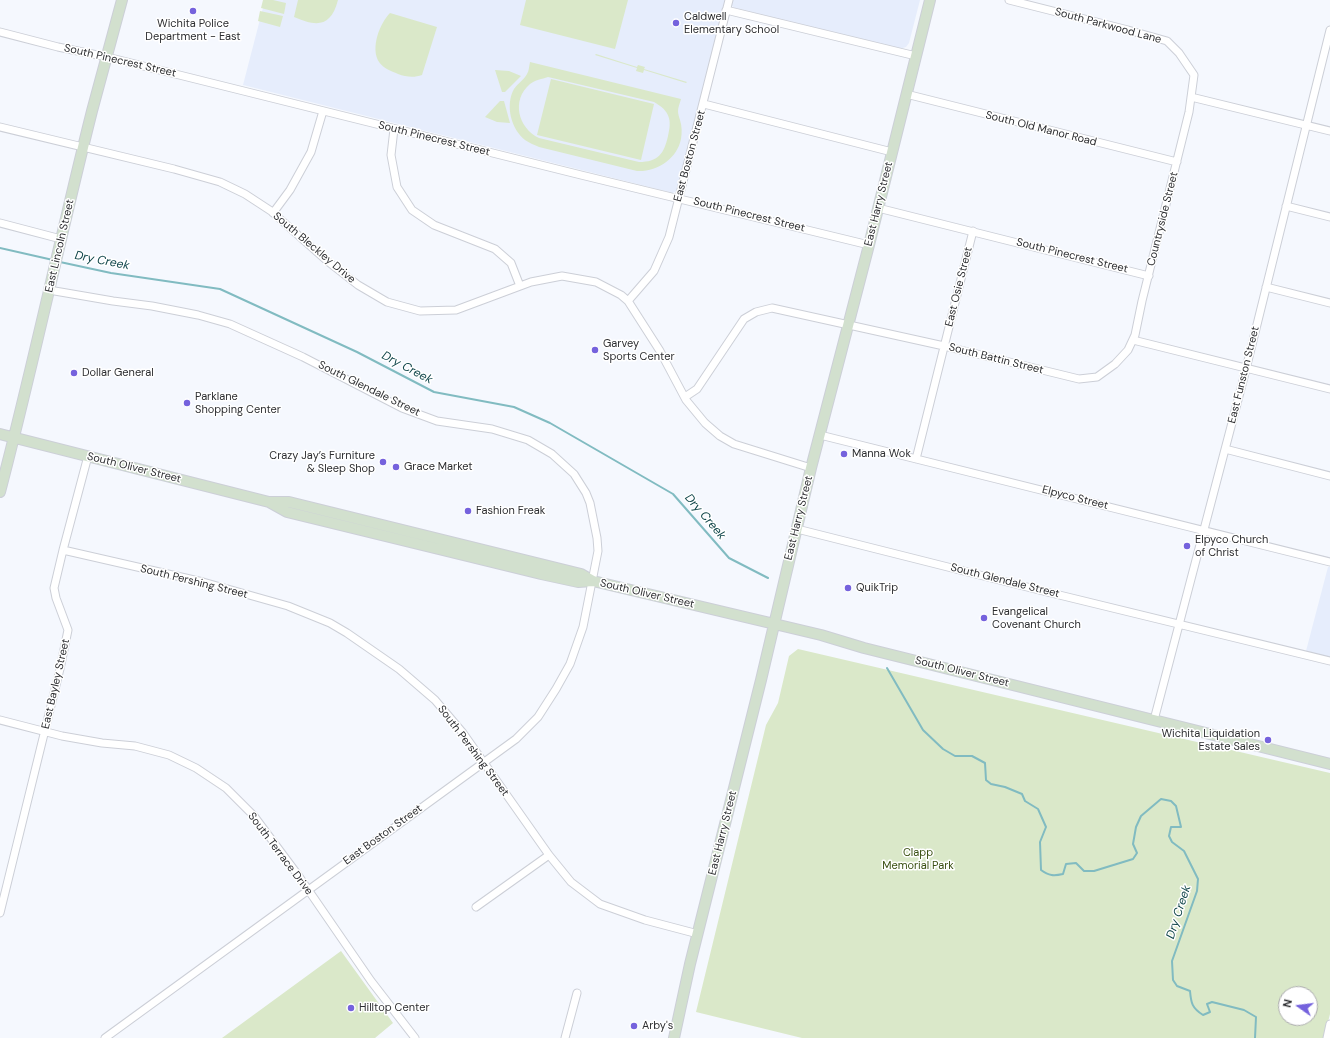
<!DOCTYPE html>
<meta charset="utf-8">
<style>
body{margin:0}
#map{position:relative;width:1330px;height:1038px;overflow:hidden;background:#f5f8fe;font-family:"DM Sans",sans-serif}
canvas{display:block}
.north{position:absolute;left:1278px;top:986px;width:40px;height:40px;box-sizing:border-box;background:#fff;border:1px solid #ababad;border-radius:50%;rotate:284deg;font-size:11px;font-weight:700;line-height:16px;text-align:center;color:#2d2e31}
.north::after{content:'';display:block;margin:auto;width:14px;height:18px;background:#7562dd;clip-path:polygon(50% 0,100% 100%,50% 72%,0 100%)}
</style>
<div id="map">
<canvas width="1330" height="1038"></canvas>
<div class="north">N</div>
</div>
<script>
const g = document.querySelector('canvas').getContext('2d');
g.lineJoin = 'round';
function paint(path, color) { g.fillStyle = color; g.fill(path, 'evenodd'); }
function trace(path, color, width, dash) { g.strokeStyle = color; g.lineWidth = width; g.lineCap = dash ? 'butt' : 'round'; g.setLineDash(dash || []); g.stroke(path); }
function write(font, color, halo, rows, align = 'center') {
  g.font = font + ' "DM Sans",sans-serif'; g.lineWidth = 3; g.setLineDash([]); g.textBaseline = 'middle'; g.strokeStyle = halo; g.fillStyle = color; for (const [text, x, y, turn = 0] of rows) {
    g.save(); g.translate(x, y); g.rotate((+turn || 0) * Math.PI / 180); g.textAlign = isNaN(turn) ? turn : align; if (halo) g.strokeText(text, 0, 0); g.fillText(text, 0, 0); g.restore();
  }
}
const built = new Path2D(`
 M 265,0 L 725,0 L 679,186 L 676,191 L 673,193 L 243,85 Z
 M 732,0 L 920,0 L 909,43 L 906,47 L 899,49 L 735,8 L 732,6 Z
 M 1328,567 L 1330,567 L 1330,657 L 1306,651 Z`);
const green = new Path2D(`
 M 263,0 L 273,0 L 286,3 L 284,14 L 261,8 Z
 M 298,0 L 338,0 C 331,27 317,27 294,17 Z
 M 526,0 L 628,0 L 615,49 L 520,25 Z
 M 260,11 L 283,16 L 280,27 L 258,21 Z
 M 390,13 L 437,27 L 422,75 C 414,78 406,77 398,74 C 391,71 383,68 379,62 C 370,48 380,23 390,13 Z
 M 596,54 L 637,67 L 638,65 L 645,67 L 644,69 L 687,82 L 686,83 L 644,70 L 643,73 L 636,71 L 637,68 L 595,55 Z
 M 530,62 L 681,99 C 680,103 678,107 678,111 C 678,114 679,117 680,120 C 682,126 682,133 681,139 C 677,159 657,172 637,171 L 539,147 C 535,145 529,143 525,140 C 511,129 505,105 514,89 C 518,83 524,80 527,74 C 529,71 529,66 530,62 ZM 548,77 L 654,102 C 670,111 672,120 668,136 C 664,154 658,162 639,162 L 539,138 C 518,128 511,100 530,84 C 535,80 542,79 548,77 Z
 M 495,70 L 509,71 L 521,76 L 505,92 L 502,92 Z
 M 551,79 L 654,104 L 641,160 L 537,135 Z
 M 500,101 L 504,101 L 510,123 L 497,122 L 485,117 Z
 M 798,649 L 1330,773 L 1330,1014 L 1324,1038 L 802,1038 L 696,1012 L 766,725 L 778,703 L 789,656 ZM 1286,994 L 1310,994 L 1310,1018 L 1286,1018 Z
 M 341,951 L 393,1023 L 375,1038 L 222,1038 Z`);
const stream = new Path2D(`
 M 0,248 L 53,260
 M 60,262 L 111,273 L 220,289 L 357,352 L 434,392 L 514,407 L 550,423 L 673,494 L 729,558 L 768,578
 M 887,668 L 923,730 L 943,749 L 955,756 L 972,756 L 985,763 L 986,780 L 991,784 L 1005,787 L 1022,794 L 1025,801 L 1038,809 L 1046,827 L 1040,842 L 1041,870 C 1049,876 1054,876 1063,874 L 1066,864 L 1076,863 L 1084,871 L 1094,871 L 1133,859 L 1137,853 L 1133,844 L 1136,827 L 1141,816 L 1161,799 L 1171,801 L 1176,806 L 1181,827 L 1171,827 L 1169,836 L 1172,842 L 1184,851 L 1198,879 L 1197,891 L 1172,961 L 1173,980 L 1177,986 L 1190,991 C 1191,1003 1192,1008 1203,1015 L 1210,1012 L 1207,1004 L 1212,1002 L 1244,1010 L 1256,1017 L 1255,1038`);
const street = new Path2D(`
 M 726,10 L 916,56
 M 0,32 L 58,47 L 107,57 L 581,175 L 869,245
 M 906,94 L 1177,162
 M 1191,97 L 1330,131
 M 704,104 L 892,152
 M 0,127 L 174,169 L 220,182 L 245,194 L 271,211 L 326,260 L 358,285 L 387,302 L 420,311 L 456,310 L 531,282 L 562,276 L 596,282 L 621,295 L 628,301 L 660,351 L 686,400 L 705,423 L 720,436 L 734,444 L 811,468
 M 394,129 L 391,155 L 397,187 L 412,210 L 434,225 L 495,249 L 511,263 L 520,286
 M 1286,206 L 1330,217
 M 878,208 L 1149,276
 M 273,213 L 290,190 L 311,152 L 323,111
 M 0,223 L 61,239
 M 1266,287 L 1330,303
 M 49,290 L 113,301 L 152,306 L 198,315 L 230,324 L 303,357 L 402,408 L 437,421 L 492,429 L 528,440 L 552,454 L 574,474 L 586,493 L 590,503 L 597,538 L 598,551 L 583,627 L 570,664 L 556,689 L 538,717 L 516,739 L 105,1038
 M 628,301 L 654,271 L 669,237 L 729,0
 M 1133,340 L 1330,389
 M 685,397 L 697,389 L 744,319 L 756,312 L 772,308 L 944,346 L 1079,379 L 1097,377 L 1115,364 L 1128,350 L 1135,335 L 1142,301 L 1189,112 L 1194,75 L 1179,53 L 1167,41 L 1128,30 L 1009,0
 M 820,435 L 1330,562
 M 1225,449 L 1330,476
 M 916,459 L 973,231
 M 797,529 L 1047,592 L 1330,661
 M 63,550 L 203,582 L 288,606 L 330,623 L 347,633 L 399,669 L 435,700 L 463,733 L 549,855 L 571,882 L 600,904 L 645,920 L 698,934
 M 0,720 L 62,736 L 102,743 L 135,746 L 169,755 L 196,768 L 226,788 L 254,816 L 298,875 L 371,981 L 415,1038
 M 1154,720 L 1244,377 L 1330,30
 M 476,907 L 549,855
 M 0,913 L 60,669 L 68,630 L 56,598 L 54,588 L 63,550 L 88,456
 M 565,1038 L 577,993
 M 1327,1038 L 1330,1024`);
const secondary = new Path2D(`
 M 0,434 L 269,502 L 287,512 L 541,574 L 578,582 L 593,581
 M 0,492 C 33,366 60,238 92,111 C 102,74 112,37 122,0
 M 269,502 L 289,502 L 581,574 L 593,581 L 821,635 L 864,648 L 1330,764
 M 674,1038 L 690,964 L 761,680 L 811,468 L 869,245 L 930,0`);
const markers = [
 [193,11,4,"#7562dd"],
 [676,23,4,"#7562dd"],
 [595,350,4,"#7562dd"],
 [74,373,4,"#7562dd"],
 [187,403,4,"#7562dd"],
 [844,454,4,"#7562dd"],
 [383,462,4,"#7562dd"],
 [396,467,4,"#7562dd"],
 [468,511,4,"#7562dd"],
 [1187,546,4,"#7562dd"],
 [848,588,4,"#7562dd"],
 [984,618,4,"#7562dd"],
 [1268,740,4,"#7562dd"],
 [351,1008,4,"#7562dd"],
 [634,1026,4,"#7562dd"]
];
const poiNames = [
 ["Caldwell",684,17],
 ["Elementary School",684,30],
 ["Wichita Police",193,24,"center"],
 ["Department - East",193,37,"center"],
 ["Garvey",603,344],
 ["Sports Center",603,357],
 ["Dollar General",82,373],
 ["Parklane",195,397],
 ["Shopping Center",195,410],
 ["Manna Wok",852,454],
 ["Crazy Jay’s Furniture",375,456,"right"],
 ["& Sleep Shop",375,469,"right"],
 ["Grace Market",404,467],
 ["Fashion Freak",476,511],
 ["Elpyco Church",1195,540],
 ["of Christ",1195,553],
 ["QuikTrip",856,588],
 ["Evangelical",992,612],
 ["Covenant Church",992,625],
 ["Wichita Liquidation",1260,734,"right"],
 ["Estate Sales",1260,747,"right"],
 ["Hilltop Center",359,1008],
 ["Arby's",642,1026]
];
const streetNames = [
 ["South Parkwood Lane",1108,26,15],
 ["South Pinecrest Street",120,61,13],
 ["South Old Manor Road",1041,129,14],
 ["South Pinecrest Street",434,139,14],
 ["East Boston Street",690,156,-75],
 ["East Harry Street",879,204,-76],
 ["South Pinecrest Street",749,215,14],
 ["Countryside Street",1163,219,-76],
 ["East Lincoln Street",60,246,-77],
 ["South Bleckley Drive",314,248,40],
 ["South Pinecrest Street",1072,256,14],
 ["East Osie Street",959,287,-76],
 ["South Battin Street",996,359,14],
 ["East Funston Street",1244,375,-76],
 ["South Glendale Street",369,389,26],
 ["South Oliver Street",134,468,14],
 ["Elpyco Street",1075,498,14],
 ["East Harry Street",799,518,-76],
 ["South Glendale Street",1005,581,14],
 ["South Pershing Street",194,582,14],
 ["South Oliver Street",647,594,13],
 ["South Oliver Street",962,672,14],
 ["East Bayley Street",56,684,-77],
 ["South Pershing Street",473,751,53],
 ["East Harry Street",723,833,-76],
 ["East Boston Street",383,835,-36],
 ["South Terrace Drive",280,854,53]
];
const parkNames = [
 ["Clapp",918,853],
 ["Memorial Park",918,866]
];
const waterNames = [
 ["Dry Creek",102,261,11],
 ["Dry Creek",407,368,28],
 ["Dry Creek",705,517,49],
 ["Dry Creek",1179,912,-72]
];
paint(built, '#e6edfc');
paint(green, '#dae8c9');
trace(stream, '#81bbc1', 2);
trace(street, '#cccfd7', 9);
trace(secondary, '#cccfd7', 12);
trace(street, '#fff', 7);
trace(secondary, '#d2e0ce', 10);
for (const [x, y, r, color] of markers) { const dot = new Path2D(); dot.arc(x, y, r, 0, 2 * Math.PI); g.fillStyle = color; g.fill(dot); trace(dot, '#fff', 1.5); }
write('11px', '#2d2e31', '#fff', poiNames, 'left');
write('11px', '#2d2e31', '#fff', streetNames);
write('11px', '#394f11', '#fff', parkNames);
write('italic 12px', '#10464a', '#fff', waterNames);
</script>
